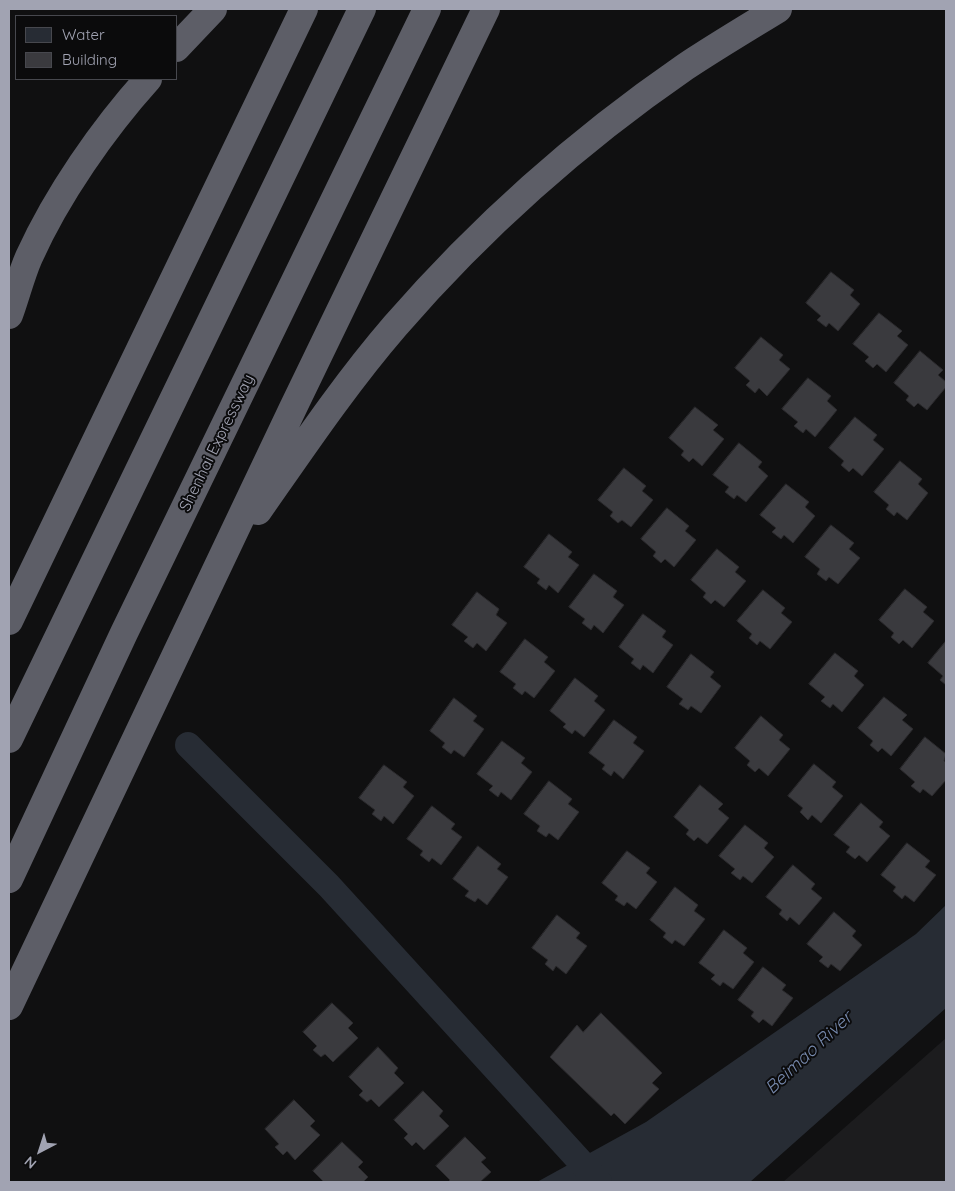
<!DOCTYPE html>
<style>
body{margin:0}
#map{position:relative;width:955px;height:1191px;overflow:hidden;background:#101011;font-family:Quicksand,sans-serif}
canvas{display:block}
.frame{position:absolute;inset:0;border:10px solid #a1a3b2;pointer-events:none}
.legend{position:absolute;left:15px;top:15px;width:162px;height:65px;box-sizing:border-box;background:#0b0b0c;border:1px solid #47484e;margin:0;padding:6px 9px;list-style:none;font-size:15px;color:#a1a3b2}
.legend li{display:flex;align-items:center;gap:10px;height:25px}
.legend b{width:25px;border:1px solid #47484e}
.north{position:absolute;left:15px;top:1126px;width:50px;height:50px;-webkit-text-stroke:4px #0b0b0c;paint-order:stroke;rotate:220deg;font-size:14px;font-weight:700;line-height:20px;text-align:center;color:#a1a3b2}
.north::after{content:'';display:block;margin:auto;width:18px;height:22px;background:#a1a3b2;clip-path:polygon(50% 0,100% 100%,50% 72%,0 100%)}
</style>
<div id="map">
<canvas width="955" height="1191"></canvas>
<div class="frame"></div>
<ul class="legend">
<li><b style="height:14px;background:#272c34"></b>Water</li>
<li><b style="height:14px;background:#3a3a3e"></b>Building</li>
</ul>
<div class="north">N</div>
</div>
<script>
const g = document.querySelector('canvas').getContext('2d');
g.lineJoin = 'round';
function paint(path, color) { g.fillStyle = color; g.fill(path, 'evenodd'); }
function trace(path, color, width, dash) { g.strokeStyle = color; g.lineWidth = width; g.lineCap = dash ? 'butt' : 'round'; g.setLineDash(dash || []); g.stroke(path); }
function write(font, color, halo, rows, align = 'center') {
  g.font = font + ' Quicksand,sans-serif'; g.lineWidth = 4; g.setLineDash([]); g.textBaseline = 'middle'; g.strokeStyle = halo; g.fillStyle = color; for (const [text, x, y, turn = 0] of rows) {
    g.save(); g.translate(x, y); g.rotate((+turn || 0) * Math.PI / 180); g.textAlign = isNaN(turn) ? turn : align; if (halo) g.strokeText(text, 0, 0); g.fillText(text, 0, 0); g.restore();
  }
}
const built = new Path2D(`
 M 946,1038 L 946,1182 L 783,1182 Z`);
const water = new Path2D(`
 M 946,905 L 946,1008 L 750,1182 L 537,1182 L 646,1122 L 916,934 Z`);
const canal = new Path2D(`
 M 188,745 L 329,886 L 599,1182`);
const building = new Path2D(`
 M 831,272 L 854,290 L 850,295 L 860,304 L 838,331 L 829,323 L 826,327 L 817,320 L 821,316 L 806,303 Z
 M 879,313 L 902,331 L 897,336 L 908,345 L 886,372 L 877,364 L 873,368 L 865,361 L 869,357 L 853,344 Z
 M 761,337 L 783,355 L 779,360 L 790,369 L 767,396 L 759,388 L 755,393 L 746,385 L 750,381 L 735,368 Z
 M 920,351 L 943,370 L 938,375 L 946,382 L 946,387 L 927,410 L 918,403 L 914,407 L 906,400 L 909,396 L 894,383 Z
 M 808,378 L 831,396 L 827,401 L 837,410 L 815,437 L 806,429 L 803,433 L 794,426 L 798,422 L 782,409 Z
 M 695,407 L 718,425 L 713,430 L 724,439 L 702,466 L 693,458 L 689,462 L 681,455 L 684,451 L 669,438 Z
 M 855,417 L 877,435 L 873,440 L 884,449 L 862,476 L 853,468 L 849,472 L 841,465 L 844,461 L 829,448 Z
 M 739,443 L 762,462 L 758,467 L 768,476 L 746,502 L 737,495 L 734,499 L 725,492 L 729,487 L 713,475 Z
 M 900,461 L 922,479 L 918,484 L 928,493 L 907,520 L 897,512 L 894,516 L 886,509 L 889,505 L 874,492 Z
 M 624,468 L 646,486 L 642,491 L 653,500 L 631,527 L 622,520 L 618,523 L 610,516 L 613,512 L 598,500 Z
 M 786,484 L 809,502 L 805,507 L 815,516 L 793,543 L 784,535 L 781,539 L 772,532 L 776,528 L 760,515 Z
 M 667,508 L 689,526 L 685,531 L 696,540 L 674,567 L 665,559 L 661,563 L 653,556 L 656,552 L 641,539 Z
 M 831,525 L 854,543 L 849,549 L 860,558 L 838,584 L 829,577 L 826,581 L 817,574 L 820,569 L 805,557 Z
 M 549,534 L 572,552 L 568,557 L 579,565 L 558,593 L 549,585 L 546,590 L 537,583 L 540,579 L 524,567 Z
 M 717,549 L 739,567 L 735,572 L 746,581 L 724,607 L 715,600 L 711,604 L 703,597 L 706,593 L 691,580 Z
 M 594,574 L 617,591 L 613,597 L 624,605 L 603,633 L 594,625 L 591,630 L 582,623 L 585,619 L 569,607 Z
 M 905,589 L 927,607 L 923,612 L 934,621 L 912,648 L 903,640 L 899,644 L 891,637 L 894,633 L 879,620 Z
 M 763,590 L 785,608 L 781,613 L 792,622 L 770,649 L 760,641 L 757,645 L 749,638 L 752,634 L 737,621 Z
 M 477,592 L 499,609 L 496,615 L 507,623 L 486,651 L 477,643 L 473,648 L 464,641 L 468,637 L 452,625 Z
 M 643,614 L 666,631 L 662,637 L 673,645 L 653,673 L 643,665 L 640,670 L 631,663 L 634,659 L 619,647 Z
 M 525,639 L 548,657 L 544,662 L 555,671 L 534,698 L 525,691 L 522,695 L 513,688 L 516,684 L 500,672 Z
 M 946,641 L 946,685 L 940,680 L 943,676 L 928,663 Z
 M 835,653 L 858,671 L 854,676 L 864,685 L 842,712 L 833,704 L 830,708 L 821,701 L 825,697 L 809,684 Z
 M 691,654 L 714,672 L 710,677 L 721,686 L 701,713 L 691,706 L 688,710 L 679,704 L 683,699 L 667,687 Z
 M 575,678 L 598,696 L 594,701 L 605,710 L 584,737 L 575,730 L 572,734 L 563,727 L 566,724 L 550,711 Z
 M 884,697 L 907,715 L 902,720 L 913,729 L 891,756 L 882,748 L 878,752 L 870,745 L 873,741 L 858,728 Z
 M 454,698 L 477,716 L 473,721 L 484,729 L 464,757 L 454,750 L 451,754 L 442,747 L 445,743 L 430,731 Z
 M 761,716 L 783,735 L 779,740 L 790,749 L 768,776 L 759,768 L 755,772 L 747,765 L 750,761 L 735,748 Z
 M 614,720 L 637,737 L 633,743 L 644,751 L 623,779 L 614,771 L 611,776 L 602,769 L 605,765 L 589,753 Z
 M 925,737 L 946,754 L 944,761 L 946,763 L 946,780 L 932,796 L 923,789 L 920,793 L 911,786 L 915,782 L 900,769 Z
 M 502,741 L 525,758 L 521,763 L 532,772 L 511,800 L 501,792 L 498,797 L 489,790 L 493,786 L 477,774 Z
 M 814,764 L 836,782 L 832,787 L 843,796 L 821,823 L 812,815 L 808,820 L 800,812 L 803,808 L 788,796 Z
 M 384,765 L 407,782 L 403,787 L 414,796 L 393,824 L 384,816 L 381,821 L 372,814 L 375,810 L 359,798 Z
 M 549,781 L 572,799 L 568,804 L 579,812 L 558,840 L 549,833 L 546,837 L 537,831 L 540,826 L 524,814 Z
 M 700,785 L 723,804 L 718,809 L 729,818 L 707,844 L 698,837 L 694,841 L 686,834 L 689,830 L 674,817 Z
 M 861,803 L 883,822 L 879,827 L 890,836 L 867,862 L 859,855 L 855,859 L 846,852 L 850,847 L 834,835 Z
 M 432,806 L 455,824 L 451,829 L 462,837 L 441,865 L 432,858 L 429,862 L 420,855 L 423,851 L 407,839 Z
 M 745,825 L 768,843 L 764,848 L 774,857 L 752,883 L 743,876 L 740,880 L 731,873 L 735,869 L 719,856 Z
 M 907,843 L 930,861 L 925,867 L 936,875 L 914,902 L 905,895 L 902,899 L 893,891 L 896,887 L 881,875 Z
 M 478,846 L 501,864 L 497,869 L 508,877 L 487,905 L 478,898 L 475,902 L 465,896 L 469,891 L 453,879 Z
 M 627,851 L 650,868 L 646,873 L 657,882 L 636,909 L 627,902 L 624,906 L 615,900 L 618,896 L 602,883 Z
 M 793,865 L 815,884 L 811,889 L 822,898 L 799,925 L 790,917 L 787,921 L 779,914 L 782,910 L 766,897 Z
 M 675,887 L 698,905 L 694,911 L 705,919 L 684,946 L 675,940 L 672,944 L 663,937 L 666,933 L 650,920 Z
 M 834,912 L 856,931 L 852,936 L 862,945 L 840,971 L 831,964 L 828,968 L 819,961 L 823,957 L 807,944 Z
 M 557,915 L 580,933 L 576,938 L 587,946 L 566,974 L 556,966 L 553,971 L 545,964 L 548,960 L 532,948 Z
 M 724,930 L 747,948 L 743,953 L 754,962 L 733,989 L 723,982 L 720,986 L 711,979 L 715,975 L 699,963 Z
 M 763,967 L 786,985 L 782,990 L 793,998 L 772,1026 L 763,1019 L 759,1023 L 751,1016 L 754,1012 L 738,1000 Z
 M 332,1003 L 353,1023 L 348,1028 L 358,1038 L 333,1062 L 325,1054 L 321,1057 L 313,1050 L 317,1046 L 303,1032 Z
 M 601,1013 L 662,1073 L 652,1083 L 659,1089 L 625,1124 L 614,1113 L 611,1116 L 550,1057 L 577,1025 L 583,1032 Z
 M 378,1047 L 398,1068 L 394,1073 L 404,1083 L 379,1107 L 371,1099 L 367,1102 L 359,1095 L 363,1091 L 349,1077 Z
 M 423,1091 L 443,1111 L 439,1116 L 449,1126 L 424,1150 L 416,1142 L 412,1146 L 404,1138 L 408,1134 L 394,1120 Z
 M 294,1100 L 315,1121 L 310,1126 L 320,1135 L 295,1160 L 287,1151 L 283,1155 L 275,1147 L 279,1144 L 265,1129 Z
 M 465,1137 L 486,1158 L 481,1162 L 491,1172 L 480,1182 L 448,1182 L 450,1180 L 436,1166 Z
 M 342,1142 L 363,1162 L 358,1167 L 368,1177 L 363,1182 L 324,1182 L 313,1171 Z`);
const highway = new Path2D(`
 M 176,48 L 213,9
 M 9,315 C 16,296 21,275 29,257 C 57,195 103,129 148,79
 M 258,511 C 302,448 345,384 395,326 C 480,228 579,140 685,67 C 715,47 747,28 778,9
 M 9,621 L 304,9
 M 9,739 L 362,9
 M 9,879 L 124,633 L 427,9
 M 9,1006 L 293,408 L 486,9`);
const streetNames = [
 ["Shenhai Expressway",217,443,-64]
];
const waterNames = [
 ["Beimao River",809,1053,-43]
];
paint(built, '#1c1c1e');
paint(water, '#272c34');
trace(canal, '#272c34', 26);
paint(building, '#3a3a3e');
trace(building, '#2b2a2d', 1);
trace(highway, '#5d5e67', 28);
write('16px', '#a1a3b2', '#0b0b0c', streetNames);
write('italic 18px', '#778aae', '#0b0b0c', waterNames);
</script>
